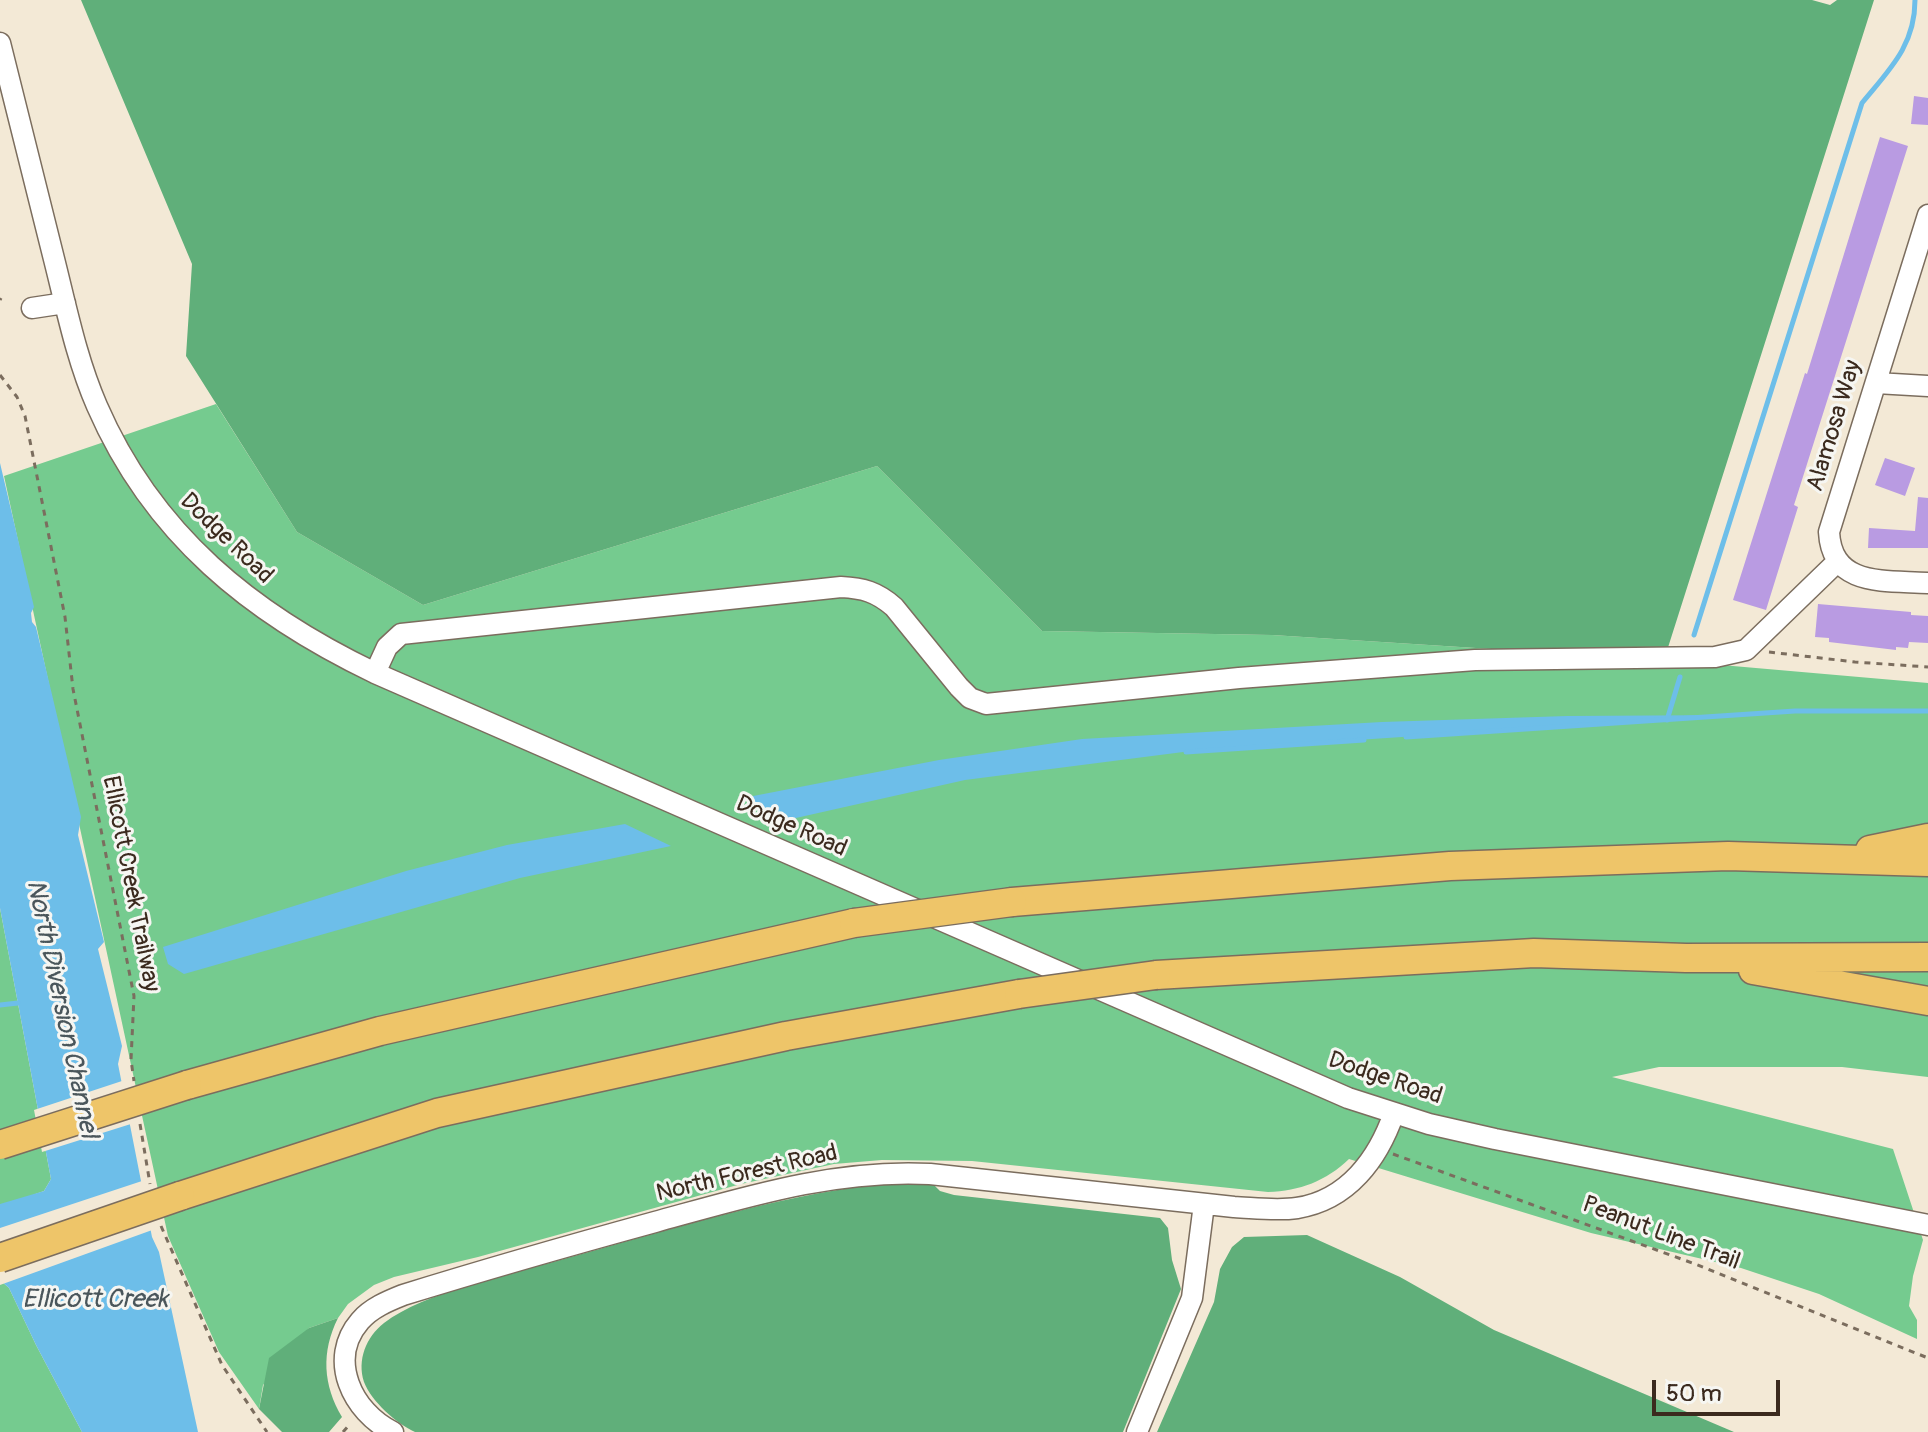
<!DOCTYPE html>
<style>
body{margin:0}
#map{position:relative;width:1928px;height:1432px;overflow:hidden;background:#f3e9d6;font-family:Pangolin,sans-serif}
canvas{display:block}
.scale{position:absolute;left:1652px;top:1380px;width:128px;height:36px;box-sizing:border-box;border:4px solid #3b2a1e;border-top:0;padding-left:10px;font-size:24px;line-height:28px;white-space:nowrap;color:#3b2a1e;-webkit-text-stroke:6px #f6f6f2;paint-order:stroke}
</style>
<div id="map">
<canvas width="1928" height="1432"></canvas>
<div class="scale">50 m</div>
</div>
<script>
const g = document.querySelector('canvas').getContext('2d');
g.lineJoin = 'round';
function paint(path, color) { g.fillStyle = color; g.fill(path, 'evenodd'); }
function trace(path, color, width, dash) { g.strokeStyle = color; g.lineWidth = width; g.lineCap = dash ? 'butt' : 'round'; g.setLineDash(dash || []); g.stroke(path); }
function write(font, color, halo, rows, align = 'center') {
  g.font = font + ' Pangolin,sans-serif'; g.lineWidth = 6; g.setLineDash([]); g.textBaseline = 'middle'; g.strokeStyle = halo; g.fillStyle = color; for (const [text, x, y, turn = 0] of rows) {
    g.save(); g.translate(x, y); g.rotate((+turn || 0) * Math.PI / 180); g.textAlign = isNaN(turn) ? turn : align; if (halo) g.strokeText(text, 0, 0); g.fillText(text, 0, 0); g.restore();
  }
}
const green = new Path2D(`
 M 216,404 L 297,532 L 423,605 L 877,466 L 1042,631 L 1272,635 L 1664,660 L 1928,683 L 1928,1077 L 1842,1067 L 1659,1067 L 1612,1077 L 1893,1149 L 1923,1240 L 1913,1276 L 1909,1306 L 1917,1320 L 1917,1339 L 1819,1294 L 1741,1268 L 1591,1233 L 1349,1159 C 1326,1181 1300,1191 1268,1192 L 972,1161 L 882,1160 L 834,1164 L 741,1184 L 478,1257 L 394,1277 L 374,1285 L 348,1304 L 338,1318 L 309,1328 L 263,1385 L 259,1409 L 219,1352 L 168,1236 L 4,476 Z
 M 0,908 L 51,1179 L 44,1191 L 2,1206 L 0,1204 Z
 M 0,1280 L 9,1288 L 36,1345 L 82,1432 L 0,1432 Z`);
const forest = new Path2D(`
 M 81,0 L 1812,0 L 1830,5 L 1837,0 L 1874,0 L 1664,660 L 1272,635 L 1042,631 L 877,466 L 423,605 L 297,532 L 186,356 L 192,264 Z
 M 879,1184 L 933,1184 L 940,1191 L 954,1195 L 1160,1218 L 1168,1228 L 1172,1260 L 1181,1289 L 1123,1432 L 415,1432 C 397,1424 371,1401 364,1382 C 357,1360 366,1337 384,1323 C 425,1292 510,1274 560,1260 C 665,1231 771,1197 879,1184 Z
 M 1307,1235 L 1400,1277 L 1494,1330 L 1734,1432 L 1157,1432 L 1214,1302 L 1220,1269 L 1232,1247 L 1244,1237 Z
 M 338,1318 C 321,1352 323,1385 342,1417 L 329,1432 L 282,1432 L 259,1409 L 269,1358 L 309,1328 Z`);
const water = new Path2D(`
 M 0,463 L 34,607 L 31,613 L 32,622 L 36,627 L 81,817 L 78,835 L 104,942 L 98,949 L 122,1046 L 118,1064 L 152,1237 L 159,1252 L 198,1432 L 82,1432 L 36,1345 L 9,1288 L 0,1280 L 0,1204 L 44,1191 L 51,1179 L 0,908 Z
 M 1734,715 L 1191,751 L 965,780 L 787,820 L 743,798 L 939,760 L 1082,739 L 1382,722 L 1567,716 Z
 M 625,824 L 671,846 L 520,878 L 184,974 L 168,964 L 163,947 L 406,871 L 507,845 Z`);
const pier = new Path2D(`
 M 125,1080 L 134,1123 L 42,1152 L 34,1110 Z
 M 145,1180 L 155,1229 L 0,1285 L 0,1228 Z`);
const stream = new Path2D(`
 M 1694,635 L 1862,103 C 1889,70 1915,46 1915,0
 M 1667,720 L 1680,677
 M 1406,737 L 1795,711 L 1928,711
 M 1186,752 L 1364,740
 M 758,815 L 778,811
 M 0,1005 L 18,1003`);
const building = new Path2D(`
 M 1914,96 L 1928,98 L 1928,125 L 1911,124 Z
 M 1880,137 L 1908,146 L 1794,505 L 1798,507 L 1766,610 L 1733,600 L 1805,373 L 1807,374 Z
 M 1885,458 L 1915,468 L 1905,496 L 1875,485 Z
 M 1918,497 L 1928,498 L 1928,548 L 1868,548 L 1869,528 L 1915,531 Z
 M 1818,604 L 1911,612 L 1911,615 L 1928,616 L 1928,643 L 1909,642 L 1908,648 L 1896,647 L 1896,650 L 1829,642 L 1829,638 L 1815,637 Z`);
const path = new Path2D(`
 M 0,300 L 1,298
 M 0,375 L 17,397 L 25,416 L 65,617 L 73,689 L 134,996 L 131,1060 L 134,1081
 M 1769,652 L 1855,662 L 1928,667
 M 140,1124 L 150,1184
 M 1393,1154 L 1695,1264 L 1928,1358
 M 161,1226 L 222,1365 L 267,1432
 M 343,1432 L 351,1423`);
const minor = new Path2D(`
 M 0,43 C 18,113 35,184 53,255 C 66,306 76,358 97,406 C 153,535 252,614 375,673 L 1348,1098 L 1429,1124 L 1495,1139 L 1928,1225
 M 1928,215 L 1829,532 C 1832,588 1886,580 1928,583
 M 32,308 L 65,303
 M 1876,383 L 1928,386
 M 375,673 L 387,647 L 401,634 L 841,587 C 863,588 877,592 894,607 L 959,687 L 970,698 L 986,704 L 1239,678 L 1475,660 L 1715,657 L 1746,650 L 1837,562
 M 393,1432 C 352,1412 327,1359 360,1321 C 371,1308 388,1301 403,1295 C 487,1269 571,1245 655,1222 C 746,1197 835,1169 930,1174 L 1234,1207 C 1255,1208 1276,1211 1297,1208 C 1348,1200 1378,1159 1394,1113
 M 1137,1432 L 1192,1298 L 1204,1204`);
const highway = new Path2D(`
 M 1870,850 L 1928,838
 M 1012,902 L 1450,866 L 1728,856 L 1928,862
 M 1753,970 L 1928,1001
 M 1156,975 L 1534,953 L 1686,958 L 1928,957
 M 187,1085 L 380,1031 L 854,923
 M 180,1196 L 437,1113 L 786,1036 L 1019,994`);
const highwayBridge = new Path2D(`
 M 854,923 L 1012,902
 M 1019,994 L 1156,975
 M 0,1145 L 187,1085
 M 0,1258 L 180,1196`);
const streetNames = [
 ["Alamosa Way",1835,426,-73],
 ["Dodge Road",226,539,44],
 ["Dodge Road",791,827,24],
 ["Ellicott Creek Trailway",130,884,79],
 ["Dodge Road",1385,1079,19],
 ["North Forest Road",747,1174,-13],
 ["Peanut Line Trail",1661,1234,21]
];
const waterNames = [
 ["North Diversion Channel",61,1009,78],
 ["Ellicott Creek",95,1300]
];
paint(green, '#75cb8f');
paint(forest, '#60af7a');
paint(water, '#6dbee9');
paint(pier, '#f3e9d6');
trace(stream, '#6dbee9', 5);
paint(building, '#b99be2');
trace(minor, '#7b6d5e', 23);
trace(highway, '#7b6d5e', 31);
trace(path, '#7b6d5e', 3, [6, 6]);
trace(minor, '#fff', 20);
trace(highway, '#eec569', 28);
trace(highwayBridge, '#7b6d5e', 31, []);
trace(highwayBridge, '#eec569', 28);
write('24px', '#3b2a1e', '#f6f6f2', streetNames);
write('italic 26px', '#4a565b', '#f6f6f2', waterNames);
</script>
